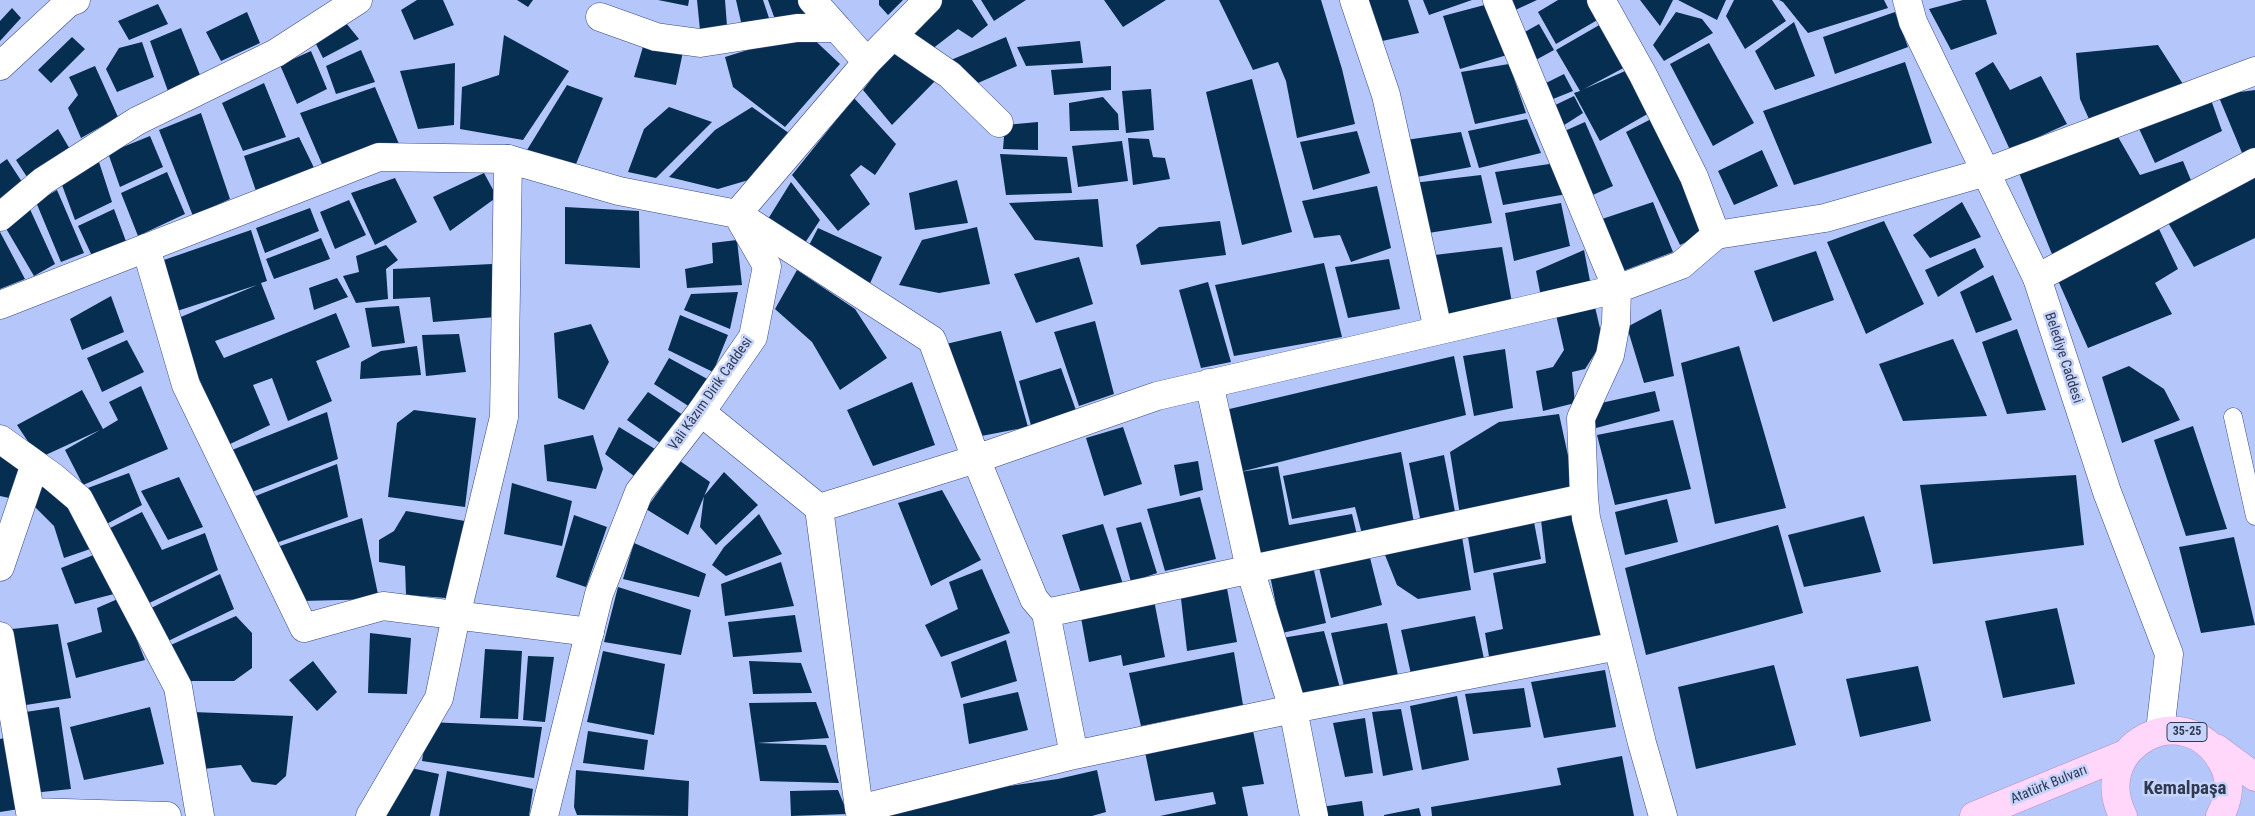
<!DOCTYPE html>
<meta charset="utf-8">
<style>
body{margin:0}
canvas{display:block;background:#b4c6fa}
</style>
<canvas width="2255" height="816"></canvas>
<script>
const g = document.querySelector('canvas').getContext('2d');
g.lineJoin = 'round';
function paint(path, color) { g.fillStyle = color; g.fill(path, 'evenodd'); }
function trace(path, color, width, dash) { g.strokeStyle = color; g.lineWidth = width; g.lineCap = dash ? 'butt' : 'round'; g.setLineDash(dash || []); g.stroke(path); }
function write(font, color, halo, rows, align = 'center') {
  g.font = font + ' "Roboto Condensed",sans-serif'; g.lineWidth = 5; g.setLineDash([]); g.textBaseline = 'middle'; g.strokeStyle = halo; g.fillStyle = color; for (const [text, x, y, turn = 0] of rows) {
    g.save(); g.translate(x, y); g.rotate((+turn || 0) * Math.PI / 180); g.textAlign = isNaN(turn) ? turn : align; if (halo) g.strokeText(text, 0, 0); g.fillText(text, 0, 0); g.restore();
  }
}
const building = new Path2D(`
 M 417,0 L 443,0 L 454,25 L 414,40 L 401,10 Z
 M 517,0 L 533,0 L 528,7 Z
 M 658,0 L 689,0 L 688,6 Z
 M 697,0 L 725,0 L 727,26 L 700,30 Z
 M 736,0 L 763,0 L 772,27 L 744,35 Z
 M 768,0 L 800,0 L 812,17 L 777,25 Z
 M 879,0 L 903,0 L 888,15 L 879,5 Z
 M 939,0 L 972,0 L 988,25 L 972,38 L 958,29 L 927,53 L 902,37 Z
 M 981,0 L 1026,0 L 994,21 Z
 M 1104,0 L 1166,0 L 1123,27 Z
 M 1219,0 L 1321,0 L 1342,69 L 1355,124 L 1297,138 L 1286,81 L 1278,62 L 1253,70 Z
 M 1358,0 L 1408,0 L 1419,33 L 1373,43 Z
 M 1423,0 L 1472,0 L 1429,15 Z
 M 1506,0 L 1537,0 L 1511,12 Z
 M 1558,0 L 1594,0 L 1606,15 L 1556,44 L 1538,12 Z
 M 1640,0 L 1673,0 L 1660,26 Z
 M 1678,0 L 1726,0 L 1717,20 Z
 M 1734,0 L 1772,0 L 1786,21 L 1745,49 L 1726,16 Z
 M 1779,0 L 1884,0 L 1888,8 L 1808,33 L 1783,2 Z
 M 1963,0 L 1986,0 L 1997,34 L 1951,50 L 1929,9 Z
 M 1492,3 L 1507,55 L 1460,69 L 1443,16 Z
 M 158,4 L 168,24 L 129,40 L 118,21 Z
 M 12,8 L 21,18 L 0,41 L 0,21 Z
 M 247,12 L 260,43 L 221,61 L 206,32 Z
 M 1676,12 L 1702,19 L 1713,33 L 1664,61 L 1653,45 Z
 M 1895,12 L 1908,47 L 1835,74 L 1823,37 Z
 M 1608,20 L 1631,64 L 1584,89 L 1632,68 L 1651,112 L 1600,141 L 1574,93 L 1580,91 L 1556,50 Z
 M 1794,22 L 1815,76 L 1775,90 L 1755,51 Z
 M 346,23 L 359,39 L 323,58 L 314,40 Z
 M 1539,24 L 1554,50 L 1534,61 L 1523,33 Z
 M 181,28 L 202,80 L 169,94 L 150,41 Z
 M 806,32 L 840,64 L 785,127 L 733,87 L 725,57 Z
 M 504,35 L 569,71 L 523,140 L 460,129 L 462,87 L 499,75 Z
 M 72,37 L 85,49 L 51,83 L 38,70 Z
 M 1006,37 L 1017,66 L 971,86 L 946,62 Z
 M 645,40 L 684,47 L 676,85 L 634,77 Z
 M 1080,41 L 1083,63 L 1026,66 L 1017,47 Z
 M 142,42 L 154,77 L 117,92 L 106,69 L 119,48 Z
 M 1709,43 L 1754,123 L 1713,146 L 1670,64 Z
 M 898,45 L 936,80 L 892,125 L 863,90 Z
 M 2158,45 L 2188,92 L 2093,128 L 2080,99 L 2076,53 Z
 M 361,50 L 375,82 L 336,94 L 326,66 Z
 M 311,51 L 327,89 L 297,104 L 280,65 Z
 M 1905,62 L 1932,143 L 1794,185 L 1763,111 Z
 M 1993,62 L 2010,90 L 2041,76 L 2067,124 L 2010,150 L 1975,73 Z
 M 455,63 L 454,125 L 418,129 L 400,71 Z
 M 1509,64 L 1526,113 L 1475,124 L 1461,72 Z
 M 95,66 L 118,117 L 81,138 L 68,108 L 78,95 L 69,77 Z
 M 1111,66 L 1111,90 L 1054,95 L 1051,70 Z
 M 1564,74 L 1573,91 L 1543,103 L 1536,88 Z
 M 1252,79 L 1292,232 L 1242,245 L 1206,92 Z
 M 264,83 L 286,137 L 243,151 L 222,103 Z
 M 567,85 L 603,98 L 576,164 L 527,150 Z
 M 375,87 L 399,144 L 325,171 L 300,113 Z
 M 1151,89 L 1154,130 L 1126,133 L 1122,91 Z
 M 2255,90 L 2255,154 L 2245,160 L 2218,95 Z
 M 1574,96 L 1583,113 L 1558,129 L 1547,109 Z
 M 1103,97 L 1118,114 L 1119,130 L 1070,131 L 1069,103 Z
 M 2210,97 L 2222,131 L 2155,163 L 2135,120 Z
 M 854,98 L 896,144 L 875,175 L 861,165 L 850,175 L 870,204 L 838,231 L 792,175 Z
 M 669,107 L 712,122 L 656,178 L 628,172 L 644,129 Z
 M 752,107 L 793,136 L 752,179 L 718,189 L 669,177 L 715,130 Z
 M 201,113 L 230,199 L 193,216 L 159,130 Z
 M 1655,117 L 1705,233 L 1680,245 L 1626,132 Z
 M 1527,119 L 1541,153 L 1479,168 L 1468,131 Z
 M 1038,122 L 1038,150 L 1003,149 L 1005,125 Z
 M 1585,122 L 1613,186 L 1586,198 L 1560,133 Z
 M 58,129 L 71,151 L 29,180 L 16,160 Z
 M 2114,130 L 2140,175 L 2183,161 L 2195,190 L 2054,259 L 2017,168 Z
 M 1357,131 L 1370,173 L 1313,190 L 1300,142 Z
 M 1461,132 L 1471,167 L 1406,179 L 1399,141 Z
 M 150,136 L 163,167 L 120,187 L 108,153 Z
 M 299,137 L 317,174 L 257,194 L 244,156 Z
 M 1128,138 L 1149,139 L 1153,157 L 1165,158 L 1170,179 L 1133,185 Z
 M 1122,141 L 1128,181 L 1078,187 L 1072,146 Z
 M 1762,150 L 1778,186 L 1734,205 L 1718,171 Z
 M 1000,154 L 1067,157 L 1072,193 L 1006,195 Z
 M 7,159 L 24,185 L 0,202 L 0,164 Z
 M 98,159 L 112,202 L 75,220 L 62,185 Z
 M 1563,162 L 1573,193 L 1503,205 L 1495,172 Z
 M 2255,170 L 2255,238 L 2194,267 L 2166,219 Z
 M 167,172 L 185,214 L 138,236 L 121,193 Z
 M 484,173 L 497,197 L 450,231 L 433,197 Z
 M 1481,175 L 1492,223 L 1422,234 L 1413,183 Z
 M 395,178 L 417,222 L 375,245 L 351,193 Z
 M 957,180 L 968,223 L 915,230 L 909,193 Z
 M 791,182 L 820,220 L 801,249 L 768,219 Z
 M 1377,186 L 1391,248 L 1351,262 L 1340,235 L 1314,238 L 1302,201 Z
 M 57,190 L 84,253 L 61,262 L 36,202 Z
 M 1098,199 L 1103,247 L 1035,240 L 1009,203 Z
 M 349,200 L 366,235 L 335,249 L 320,212 Z
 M 1653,202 L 1673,252 L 1615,274 L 1599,220 Z
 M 1962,202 L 1981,237 L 1930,258 L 1913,235 Z
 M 1561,203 L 1570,246 L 1514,261 L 1505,213 Z
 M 29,207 L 55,264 L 34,276 L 4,225 Z
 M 565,207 L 639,211 L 640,268 L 565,264 Z
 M 310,208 L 319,231 L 265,253 L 256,228 Z
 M 114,209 L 127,244 L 93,258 L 78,226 Z
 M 1220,221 L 1226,255 L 1141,265 L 1136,245 L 1159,227 Z
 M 1884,221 L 1924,304 L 1866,334 L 1827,242 Z
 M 977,227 L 990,284 L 939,293 L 899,285 L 922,240 Z
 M 818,228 L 882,257 L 867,290 L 805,253 Z
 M 2159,229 L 2178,269 L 2155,283 L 2172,314 L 2088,348 L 2056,276 Z
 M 251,230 L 267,281 L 261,283 L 275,319 L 215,341 L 224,358 L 336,313 L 350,347 L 316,361 L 332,401 L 288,421 L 272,378 L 253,385 L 270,425 L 228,445 L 187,351 L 176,319 L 257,285 L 177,311 L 158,262 Z
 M 0,232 L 25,279 L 0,289 Z
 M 321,238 L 330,259 L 274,279 L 266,259 Z
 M 737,240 L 742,285 L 687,288 L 685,269 L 713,263 L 712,243 Z
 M 386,245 L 398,260 L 386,269 L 388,299 L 356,303 L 343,276 L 359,272 L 356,256 Z
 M 1502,247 L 1512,303 L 1438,319 L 1426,256 Z
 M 1975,248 L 1984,267 L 1938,297 L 1925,270 Z
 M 1584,250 L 1592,291 L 1542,302 L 1536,271 Z
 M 1816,251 L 1834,300 L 1773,322 L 1754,271 Z
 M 1079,257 L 1093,304 L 1036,323 L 1014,274 Z
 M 1389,259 L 1400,309 L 1348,318 L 1335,267 Z
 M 1324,263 L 1342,337 L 1234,356 L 1215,285 Z
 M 492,264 L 496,317 L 433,322 L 430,297 L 393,299 L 393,269 Z
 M 797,270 L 855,309 L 887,358 L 840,390 L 812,342 L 775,309 Z
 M 1993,275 L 2012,320 L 1976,333 L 1960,292 Z
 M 337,278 L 348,297 L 314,310 L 309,288 Z
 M 1208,282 L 1231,362 L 1201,368 L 1179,290 Z
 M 738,292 L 730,329 L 684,310 L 691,294 Z
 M 111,296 L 124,332 L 82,350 L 70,319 Z
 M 399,306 L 405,343 L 372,347 L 365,308 Z
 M 1595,307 L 1603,341 L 1585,369 L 1572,372 L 1575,403 L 1543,411 L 1536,371 L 1553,367 L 1564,350 L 1556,315 Z
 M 1661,309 L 1674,376 L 1644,383 L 1627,327 Z
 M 680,315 L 728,335 L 713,372 L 668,350 Z
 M 1095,321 L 1114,394 L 1079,406 L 1054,332 Z
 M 591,324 L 609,362 L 584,410 L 558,398 L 554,333 Z
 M 2017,329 L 2046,410 L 2007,414 L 1982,342 Z
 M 1001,331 L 1028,427 L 971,438 L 946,344 Z
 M 459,334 L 466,372 L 426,376 L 422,335 Z
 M 1953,339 L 1987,416 L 1903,421 L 1879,364 Z
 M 127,340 L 144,372 L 102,392 L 87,358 Z
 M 417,346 L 421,375 L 360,379 L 361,362 L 381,351 Z
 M 1739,346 L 1786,508 L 1715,524 L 1681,363 Z
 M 1505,349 L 1513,408 L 1474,416 L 1463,356 Z
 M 1454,356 L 1466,415 L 1240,472 L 1278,466 L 1289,525 L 1352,514 L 1357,535 L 1253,556 L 1221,411 Z
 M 669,358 L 711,381 L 690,407 L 654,384 Z
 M 2129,366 L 2164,389 L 2180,420 L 2122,443 L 2102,377 Z
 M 1061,368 L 1078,416 L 1032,429 L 1019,381 Z
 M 912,382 L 935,445 L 873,466 L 847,410 Z
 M 141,386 L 168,449 L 83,485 L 65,450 L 100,430 L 39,458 L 17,425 L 82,390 L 103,429 L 118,420 L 109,402 Z
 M 1655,391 L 1660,411 L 1596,428 L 1592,405 Z
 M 648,392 L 683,415 L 660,443 L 627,420 Z
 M 414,410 L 476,418 L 465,507 L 388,497 L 397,423 Z
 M 327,412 L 338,459 L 252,492 L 232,450 Z
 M 1559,414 L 1577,497 L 1460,515 L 1450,452 L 1499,422 Z
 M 1673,420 L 1691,489 L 1615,505 L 1597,435 Z
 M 2193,426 L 2227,529 L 2186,536 L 2154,440 Z
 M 619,427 L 655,449 L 634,476 L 605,454 Z
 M 1123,427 L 1142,484 L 1104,496 L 1086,438 Z
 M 593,435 L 603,469 L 596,489 L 547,481 L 544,445 Z
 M 0,452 L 26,467 L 14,499 L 0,496 Z
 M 1401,452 L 1414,523 L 1362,534 L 1355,507 L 1292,519 L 1283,476 Z
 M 1444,455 L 1456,517 L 1421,523 L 1409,463 Z
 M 680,461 L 710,482 L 688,535 L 646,509 Z
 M 1198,461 L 1203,490 L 1180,496 L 1174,465 Z
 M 337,464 L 348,517 L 268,546 L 248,499 Z
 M 724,472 L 758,505 L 716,545 L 700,527 L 704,496 Z
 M 129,473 L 142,505 L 101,527 L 85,489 Z
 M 2076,475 L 2084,545 L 1933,564 L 1920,485 Z
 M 179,477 L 203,527 L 168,540 L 141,491 Z
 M 42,479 L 78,512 L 96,547 L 64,558 L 54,526 L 27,499 Z
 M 512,483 L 572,501 L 562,546 L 504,534 Z
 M 942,490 L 981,560 L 931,586 L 898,503 Z
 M 1200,497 L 1216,559 L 1165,571 L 1147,509 Z
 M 1667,499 L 1678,542 L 1625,555 L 1615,512 Z
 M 406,511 L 465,521 L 446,598 L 406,595 L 405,566 L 379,562 L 379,540 L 394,531 Z
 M 1578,511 L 1602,639 L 1490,662 L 1485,633 L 1503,629 L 1493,573 L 1546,563 L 1541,520 Z
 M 142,512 L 162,550 L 205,533 L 218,570 L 143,606 L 100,533 Z
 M 759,514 L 782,554 L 726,576 L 712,565 L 724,547 Z
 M 574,515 L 607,527 L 586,587 L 556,577 Z
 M 1864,516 L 1881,572 L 1804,587 L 1788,535 Z
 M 362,518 L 379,599 L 302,601 L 277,547 Z
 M 1141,522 L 1157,573 L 1131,582 L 1116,528 Z
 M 1534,522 L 1541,559 L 1474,573 L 1467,531 Z
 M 1103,524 L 1123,584 L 1082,596 L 1062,535 Z
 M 1778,525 L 1803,613 L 1646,655 L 1625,568 Z
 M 1461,531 L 1471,590 L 1418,599 L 1397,585 L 1381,545 Z
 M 2234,537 L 2255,625 L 2201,633 L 2179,547 Z
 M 634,543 L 706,574 L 699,597 L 623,579 Z
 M 1368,550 L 1382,605 L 1331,618 L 1317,559 Z
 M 96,554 L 114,594 L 75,604 L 61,568 Z
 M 781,562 L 794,606 L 725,616 L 721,584 Z
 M 1312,562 L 1326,623 L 1282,633 L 1269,571 Z
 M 982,569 L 1010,633 L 941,657 L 925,625 L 958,609 L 949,582 Z
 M 220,574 L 234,609 L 162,644 L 145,611 Z
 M 1226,583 L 1237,642 L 1187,651 L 1180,590 Z
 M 618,587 L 691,610 L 681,655 L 604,642 Z
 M 120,598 L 145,660 L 76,678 L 67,643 L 102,632 L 97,608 Z
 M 1154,600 L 1165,657 L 1123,666 L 1121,655 L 1089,662 L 1080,612 Z
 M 2057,608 L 2075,684 L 2003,698 L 1985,621 Z
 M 795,615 L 802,652 L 733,657 L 728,622 Z
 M 236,616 L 252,633 L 252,668 L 234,681 L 182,681 L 164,648 Z
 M 1475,616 L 1484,659 L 1411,674 L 1401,630 Z
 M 1387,623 L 1400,685 L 1346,694 L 1331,633 Z
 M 58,624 L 71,698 L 13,707 L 3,630 Z
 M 1324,631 L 1342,695 L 1296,703 L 1282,638 Z
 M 370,633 L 411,638 L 407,694 L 368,693 Z
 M 1006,640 L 1017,681 L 961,698 L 951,662 Z
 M 485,649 L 522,651 L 518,719 L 480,718 Z
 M 603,651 L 665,664 L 654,735 L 587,722 Z
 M 1234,652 L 1243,705 L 1141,726 L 1129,673 Z
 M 528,656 L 554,657 L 545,722 L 523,720 Z
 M 313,661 L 337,692 L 317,711 L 289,680 Z
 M 749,661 L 801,663 L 812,693 L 753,694 Z
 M 1774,665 L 1796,745 L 1696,769 L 1678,687 Z
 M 1918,666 L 1931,721 L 1860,737 L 1846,679 Z
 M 1605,670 L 1616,727 L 1544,738 L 1531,682 Z
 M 1524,688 L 1531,727 L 1473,734 L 1465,694 Z
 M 1018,692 L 1028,730 L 969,744 L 963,704 Z
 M 1457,696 L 1469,760 L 1422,770 L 1410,706 Z
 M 816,702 L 829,738 L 757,743 L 826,745 L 839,783 L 760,781 L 749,703 Z
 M 59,707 L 71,789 L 32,793 L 19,713 Z
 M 150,707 L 164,764 L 84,780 L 70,727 Z
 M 1401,709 L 1413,770 L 1383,776 L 1372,712 Z
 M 193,712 L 293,716 L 286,776 L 276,785 L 252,782 L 241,765 L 203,769 Z
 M 1365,718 L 1373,773 L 1345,777 L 1333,723 Z
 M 428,722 L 542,727 L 534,778 L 422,761 Z
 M 1252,726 L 1264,784 L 1242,787 L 1248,816 L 1160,816 L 1216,804 L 1213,792 L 1155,801 L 1144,747 Z
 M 588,731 L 648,740 L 644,770 L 583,763 Z
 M 4,738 L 19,809 L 0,812 L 0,739 Z
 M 1622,756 L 1634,816 L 1432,816 L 1431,807 L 1561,785 L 1557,768 Z
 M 411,768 L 439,774 L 430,816 L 382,816 Z
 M 576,770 L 689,781 L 688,816 L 577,815 L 574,807 Z
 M 1097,770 L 1106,812 L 1092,816 L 883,816 L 1009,786 L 1058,779 Z
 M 447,771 L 533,789 L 529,816 L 439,816 Z
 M 838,790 L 848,814 L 791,816 L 790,791 Z
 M 1362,801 L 1364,816 L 1323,816 L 1321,807 Z
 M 1419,808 L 1421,816 L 1384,816 L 1384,815 Z`);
const lane = new Path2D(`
 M 2233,417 L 2255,516`);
const street = new Path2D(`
 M 812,0 L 837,28
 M 1354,0 L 1386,95 L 1438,330
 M 1601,0 L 1643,75 L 1694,177 L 1716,235 L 1681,265 L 1617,289 L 1616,323 L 1610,355 L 1581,418 L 1584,498 L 1586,518 L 1642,743 L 1663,816
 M 600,17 L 656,37 L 700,43 L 797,28 L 837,28 L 867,62
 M 893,36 L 950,75 L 999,123
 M 0,66 L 68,3 L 76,0
 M 737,214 L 932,340 L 976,459 L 819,508
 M 0,217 L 43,181 L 137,121 L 276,53 L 358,0
 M 1716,235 L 1825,218 L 1986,172 L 2255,71
 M 146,248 L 186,385 L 304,628 L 383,606 L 590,632
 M 2037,278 L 2255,162
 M 1209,383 L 1250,569 L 1293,709 L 1314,816
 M 701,412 L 819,508 L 859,809
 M 0,439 L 53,477 L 79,499 L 178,687 L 200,816
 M 0,567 L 35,464
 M 1046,613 L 1584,498
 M 0,636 L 30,812 L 34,816
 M 1074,755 L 1046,613 L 1034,599 L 976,459 L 1157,396 L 1617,289 L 1497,0
 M 30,812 L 167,816
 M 370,816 L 439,698 L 456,616 L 504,417 L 508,159
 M 861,816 L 859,809 L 1074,755 L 1293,709 L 1618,646`);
const secondary = new Path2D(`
 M 1907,0 L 1913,22 L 2037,278 L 2107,492 L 2169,654 L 2160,731
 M 0,305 L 379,157 L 508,159 L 619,191 L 737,214
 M 544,816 L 599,594 L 639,492 L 701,412 L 753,337 L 767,266 L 737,214 L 867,62 L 928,0`);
const primary = new Path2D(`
 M 2216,748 L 2255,777
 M 1974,816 L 2125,754
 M 2123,816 C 2088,746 2185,695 2222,762 C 2232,779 2229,799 2220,816`);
const shields = [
 [2187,732,40]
];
const shieldNames = [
 ["35-25",2187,732]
];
const streetNames = [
 ["Belediye Caddesi",2063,358,72],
 ["Vali Kâzım Dirik Caddesi",711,394,-55],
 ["Atatürk Bulvarı",2049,785,-22]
];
const districtNames = [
 ["Kemalpaşa",2185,789]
];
paint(building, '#062e50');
trace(lane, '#394980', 19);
trace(street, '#394980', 29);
trace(secondary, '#394980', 29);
trace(primary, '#b58fbe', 29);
trace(lane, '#fff', 18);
trace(street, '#fff', 28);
trace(secondary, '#fff', 28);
trace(primary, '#fed7fb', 28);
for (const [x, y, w] of shields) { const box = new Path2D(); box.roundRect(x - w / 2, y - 9.5, w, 19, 4); g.fillStyle = '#c6d4fb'; g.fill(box); trace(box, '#303952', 1); }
write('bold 12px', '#303952', null, shieldNames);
write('14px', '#303952', '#c6d4fb', streetNames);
write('bold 19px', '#303952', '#c6d4fb', districtNames);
</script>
